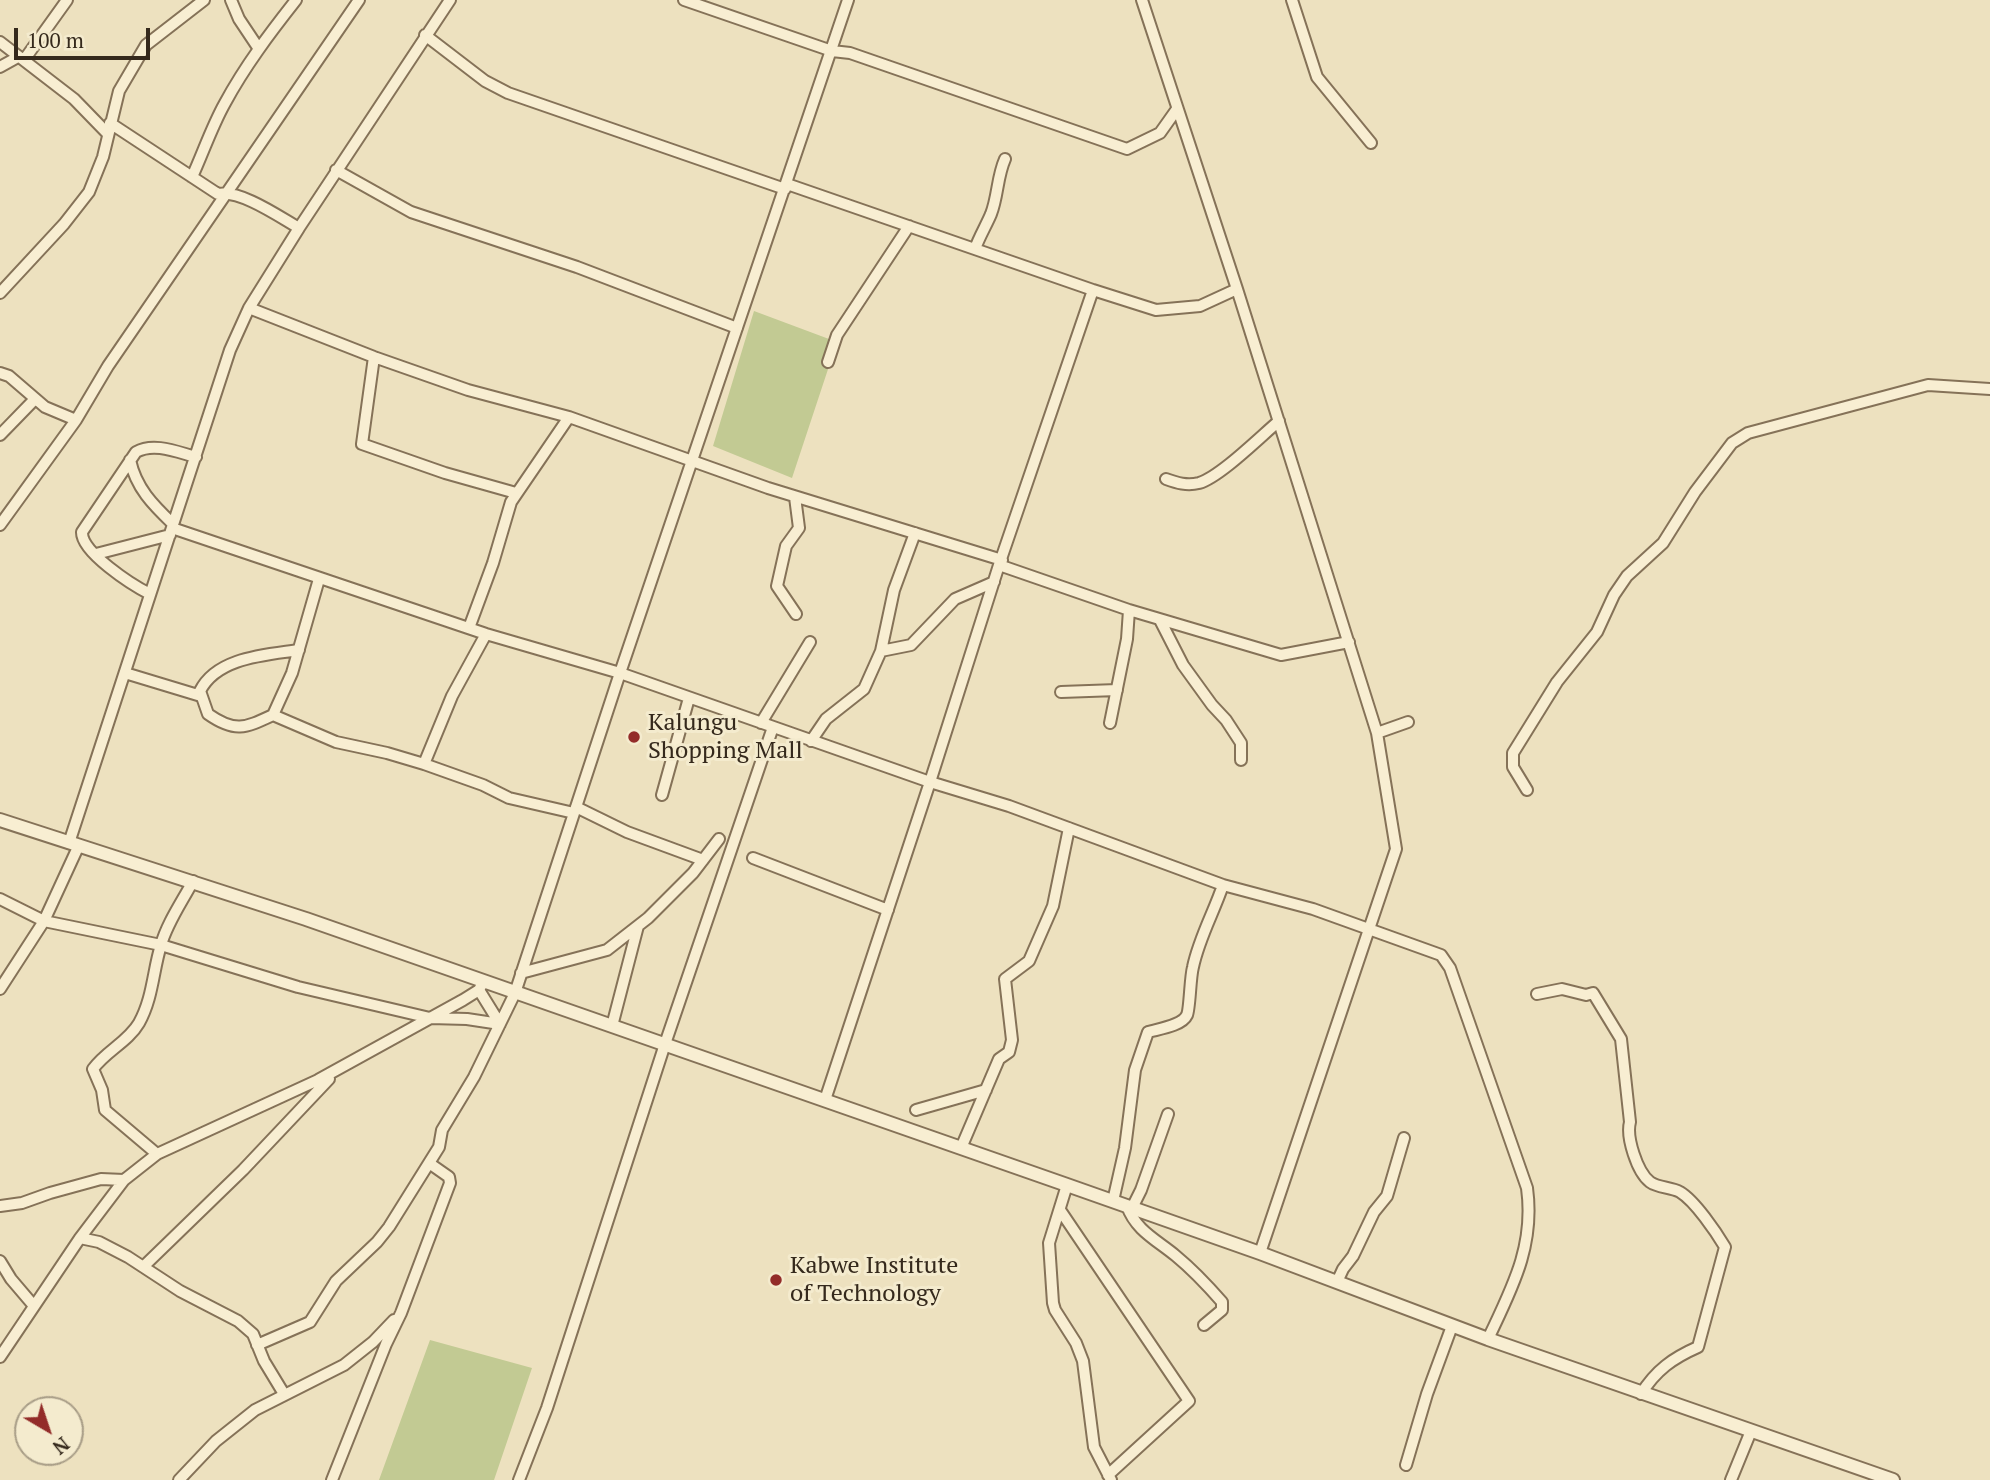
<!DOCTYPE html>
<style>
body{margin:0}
#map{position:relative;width:1990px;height:1480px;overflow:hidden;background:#ede1bf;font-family:"PT Serif",serif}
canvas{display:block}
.north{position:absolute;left:14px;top:1396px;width:70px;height:70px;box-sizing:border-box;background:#f4ebce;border:2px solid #a89d87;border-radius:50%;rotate:141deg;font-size:19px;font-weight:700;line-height:28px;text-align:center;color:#35291c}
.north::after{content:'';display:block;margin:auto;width:24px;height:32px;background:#932c29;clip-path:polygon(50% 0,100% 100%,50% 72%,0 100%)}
.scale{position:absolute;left:14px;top:28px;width:136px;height:32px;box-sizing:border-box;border:4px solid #35291c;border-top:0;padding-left:9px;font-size:21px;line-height:24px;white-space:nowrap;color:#35291c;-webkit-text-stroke:5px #f4ebce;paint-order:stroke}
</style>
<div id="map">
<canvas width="1990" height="1480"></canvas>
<div class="north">N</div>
<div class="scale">100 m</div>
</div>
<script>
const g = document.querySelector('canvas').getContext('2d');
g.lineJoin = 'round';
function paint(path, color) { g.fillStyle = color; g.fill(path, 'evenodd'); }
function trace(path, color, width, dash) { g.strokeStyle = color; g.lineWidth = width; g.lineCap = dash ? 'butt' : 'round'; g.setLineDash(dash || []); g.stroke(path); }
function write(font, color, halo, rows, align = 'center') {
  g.font = font + ' "PT Serif",serif'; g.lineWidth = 6; g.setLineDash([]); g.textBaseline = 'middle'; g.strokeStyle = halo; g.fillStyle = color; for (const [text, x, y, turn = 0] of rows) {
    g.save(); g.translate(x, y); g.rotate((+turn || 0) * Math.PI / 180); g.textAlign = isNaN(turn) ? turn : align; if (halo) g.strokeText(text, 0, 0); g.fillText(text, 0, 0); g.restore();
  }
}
const green = new Path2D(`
 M 754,311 L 837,342 L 792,478 L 713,446 Z
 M 430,1340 L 532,1368 L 494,1480 L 379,1480 Z`);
const minor = new Path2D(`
 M 231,0 L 239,19 L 259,49
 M 684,0 L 832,51 L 850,53 L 1127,149 L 1160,133 L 1177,109
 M 1142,0 L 1237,289 L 1377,733 L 1396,849 L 1260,1253
 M 1292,0 L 1317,77 L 1371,143
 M 425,35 L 485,81 L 508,93 L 785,189
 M 0,42 L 74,99 L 108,134
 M 24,60 L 67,0
 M 0,67 L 18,57
 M 110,123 L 218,194 C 241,190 278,216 299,228
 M 336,170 L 411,212 L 577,267 L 737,328
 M 192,177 C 203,153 212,126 225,103 C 245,66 270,33 296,0
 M 787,184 L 1093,290 L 1156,310 L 1200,306 L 1237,289
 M 975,249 C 979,237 986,226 991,214 C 998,196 997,177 1005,159
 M 0,293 L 64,224 L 89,192 L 103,157 L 119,91 L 146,45 L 204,0
 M 249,308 L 374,357 L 468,390 L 569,417 L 768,488 L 1002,560
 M 374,357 L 362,444 L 445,473 L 516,493
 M 828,362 L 837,335 L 909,226
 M 0,373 L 9,376 L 45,407 L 76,420
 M 0,435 L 35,399
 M 130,460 C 136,488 153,505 173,524
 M 1166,479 C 1177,483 1187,486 1199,483 C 1220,477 1261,436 1279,421
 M 795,497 L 799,528 L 786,546 L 777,586 L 796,614
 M 0,525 L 76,420 L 108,366 L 359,0
 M 172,528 L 486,634 L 620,673 L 930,782 L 1009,806 L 1223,885 L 1313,909 L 1441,955 L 1450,968 L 1527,1188 C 1535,1246 1512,1288 1488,1339
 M 96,554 L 170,535
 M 999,565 L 1129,610 L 1281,655 L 1349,642
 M 150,594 C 132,585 81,552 82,532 L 136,452 C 154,442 177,452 196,457
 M 1160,620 L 1183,665 L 1212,705 L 1226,720 L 1241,743 L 1241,760
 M 469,628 L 493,563 L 511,502 L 569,417
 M 299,650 C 266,655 217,657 200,691 L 208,714 C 235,733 245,728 273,715 L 292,673 L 319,579
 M 881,651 L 894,590 L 915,533
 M 125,673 L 201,696
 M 1061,692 L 1117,690
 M 273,715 L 336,742 L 387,753 L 424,764 L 483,785 L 509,798 L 574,813
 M 761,723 L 810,642
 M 1110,723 L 1127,639 L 1129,610
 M 1377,733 L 1408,722
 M 811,741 L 826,719 L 864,689 L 881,651 L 911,645 L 955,599 L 994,582
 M 424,764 L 452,696 L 486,634
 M 1527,790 L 1513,767 L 1513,753 L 1557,682 L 1597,632 L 1614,595 L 1627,576 L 1663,543 L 1695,492 L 1732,443 L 1748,433 L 1928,385 L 1990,389
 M 662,795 L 689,698
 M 576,807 L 627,832 L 703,860
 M 69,843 L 230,350 L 249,308 L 299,228 L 450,0
 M 753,858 L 888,910
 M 0,899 L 44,921 L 161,945 L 298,987 L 430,1018 L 467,1019 L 500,1024
 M 521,973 L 607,950 L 648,918 L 693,873 L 719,839
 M 0,989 L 44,921 L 79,845
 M 479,990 L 500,1024
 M 1537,994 L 1562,989 L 1586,995 L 1593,993 L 1621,1039 L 1630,1122 C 1626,1137 1637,1172 1650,1182 C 1658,1188 1671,1187 1680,1192 C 1695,1201 1716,1232 1725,1247 L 1698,1347 C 1673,1358 1656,1370 1641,1394
 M 612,1026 L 638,926
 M 825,1100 L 930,782 L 999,565 L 1093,290
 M 916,1110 L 986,1090
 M 961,1148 L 999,1059 L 1009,1052 L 1012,1040 L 1005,979 L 1029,961 L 1053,906 L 1069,828
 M 157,1154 L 105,1110 L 102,1090 L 93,1069 C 106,1051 128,1042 139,1023 C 153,998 153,970 161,945 C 167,923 182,902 193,881
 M 1067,1185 L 1049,1243 L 1053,1303 L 1055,1310 L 1076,1343 L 1083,1361 L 1094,1447 L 1111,1480
 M 1113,1201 L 1125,1148 L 1135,1070 L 1148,1032 C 1158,1029 1182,1026 1187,1015 C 1190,1008 1190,978 1193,967 C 1199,938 1214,912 1223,885
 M 0,1206 L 22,1203 L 50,1193 L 101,1179 L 124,1180 L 157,1154 L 318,1080 L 463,1000 L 479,990 L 483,982
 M 1127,1206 C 1136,1231 1157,1240 1176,1256 C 1193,1270 1208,1286 1222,1302 L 1222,1310 L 1204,1325
 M 1132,1208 L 1141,1190 L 1168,1114
 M 1060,1210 L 1189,1401 L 1108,1475
 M 80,1238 L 99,1242 L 128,1257 L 180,1291 L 238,1321 L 253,1334 L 264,1361 L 284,1394
 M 0,1261 L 11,1279 L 34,1306
 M 143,1267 L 243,1170 L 329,1079
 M 1337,1282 L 1343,1269 L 1353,1256 L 1374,1212 L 1387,1196 L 1404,1138
 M 257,1345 L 310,1322 L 336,1281 L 377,1242 L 389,1227 L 439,1147 L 442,1130 L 474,1077 L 515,993 L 620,673 L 848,0
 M 0,1357 L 80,1238 L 124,1180
 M 1406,1465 L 1427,1394 L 1452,1326
 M 179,1480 L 216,1441 L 255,1410 L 344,1365 L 373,1342 L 394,1320
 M 332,1480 L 386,1344 L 401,1313 L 450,1183 L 449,1177 L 429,1163
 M 519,1480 L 547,1408 L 665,1044 L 773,727
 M 1731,1480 L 1751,1431`);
const tertiary = new Path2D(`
 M 0,820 L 306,919 L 1067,1185 L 1260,1253 L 1488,1339 L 1893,1480`);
const markers = [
 [634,737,7,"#932c29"],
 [776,1280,7,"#932c29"]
];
const poiNames = [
 ["Kalungu",648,723],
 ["Shopping Mall",648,751],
 ["Kabwe Institute",790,1266],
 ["of Technology",790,1294]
];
paint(green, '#c2ca93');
trace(minor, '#857258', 14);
trace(tertiary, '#857258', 16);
trace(minor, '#f8eed2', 10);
trace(tertiary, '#f8eed2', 12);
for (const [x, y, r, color] of markers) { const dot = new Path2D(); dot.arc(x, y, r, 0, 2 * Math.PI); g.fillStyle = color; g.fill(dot); trace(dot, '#f4ebce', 2.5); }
write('24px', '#35291c', '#f4ebce', poiNames, 'left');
</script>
